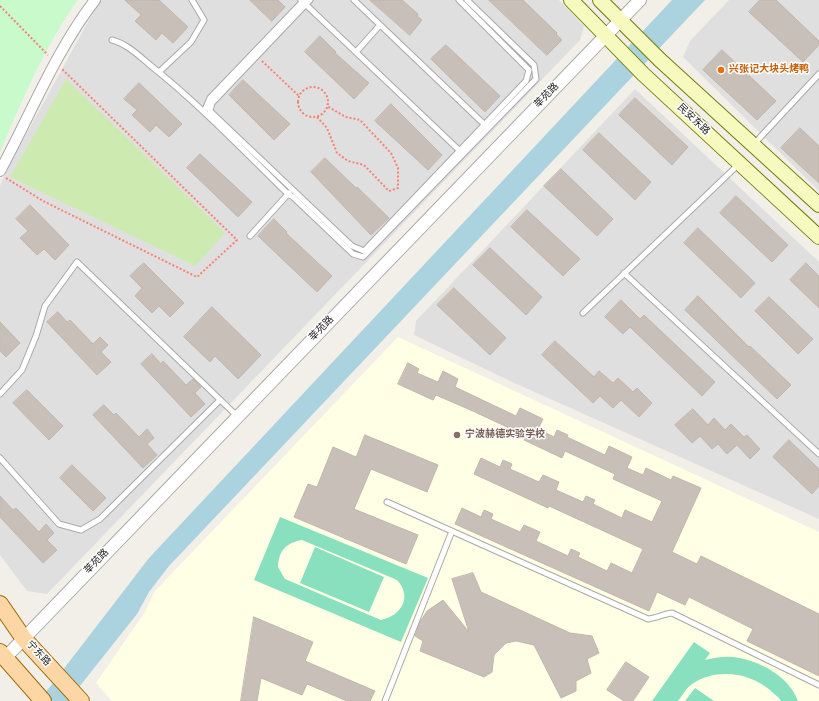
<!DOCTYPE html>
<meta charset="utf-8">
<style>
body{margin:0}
canvas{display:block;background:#f2efe9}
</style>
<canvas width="819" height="701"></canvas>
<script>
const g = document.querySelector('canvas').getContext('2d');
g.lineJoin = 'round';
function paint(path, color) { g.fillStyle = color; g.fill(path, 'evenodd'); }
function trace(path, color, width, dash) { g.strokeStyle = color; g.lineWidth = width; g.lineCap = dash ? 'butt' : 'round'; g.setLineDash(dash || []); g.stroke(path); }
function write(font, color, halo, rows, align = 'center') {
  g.font = font + ' Overpass,"Noto Sans SC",sans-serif'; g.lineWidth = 3; g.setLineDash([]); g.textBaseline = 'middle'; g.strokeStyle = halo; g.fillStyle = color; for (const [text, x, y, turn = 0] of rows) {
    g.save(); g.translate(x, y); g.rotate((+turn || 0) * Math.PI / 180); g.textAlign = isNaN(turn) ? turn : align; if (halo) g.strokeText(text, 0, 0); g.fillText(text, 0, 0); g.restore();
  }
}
const residential = new Path2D(`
 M 100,0 L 559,0 L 584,26 L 580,40 L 47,594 L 27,591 L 0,555 L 0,186 L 7,169 Z
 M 729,0 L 819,0 L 819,191 L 683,57 L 690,41 Z
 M 635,89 L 819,262 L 819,519 L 510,381 L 414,335 L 416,321 Z`);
const education = new Path2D(`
 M 398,337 L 819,532 L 819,701 L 112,701 L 96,683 L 145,612 L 155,591 Z`);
const grass = new Path2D(`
 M 66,79 L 225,233 L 195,266 L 10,177 Z`);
const park = new Path2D(`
 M 0,0 L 78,0 C 44,47 23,99 0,152 Z`);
const pitch = new Path2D(`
 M 280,517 L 428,578 L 401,642 L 254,580 ZM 302,540 L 397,580 C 413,597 401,616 381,620 L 285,579 L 278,567 C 279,550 286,543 302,540 Z
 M 315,547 L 384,577 L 369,612 L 300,583 Z
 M 694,642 L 710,653 L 705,660 C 714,658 723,656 733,657 C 759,660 789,676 798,701 L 781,701 C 778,696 774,694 770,690 C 749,672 715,668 692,684 C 686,688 682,696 678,701 L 652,701 Z
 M 695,688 L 714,701 L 685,701 Z`);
const water = new Path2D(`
 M 672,0 L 705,0 L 169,566 L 149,592 L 137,614 L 68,701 L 39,701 L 149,558 Z`);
const building = new Path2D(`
 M 125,0 L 159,0 L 188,27 L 173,43 L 162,33 L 156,40 L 135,21 L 141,15 Z
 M 250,0 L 278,0 L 285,7 L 272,21 Z
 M 370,0 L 402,0 L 418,14 L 417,16 L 422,20 L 410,35 Z
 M 489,0 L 523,0 L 557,33 L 556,34 L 562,40 L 547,55 Z
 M 760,0 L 776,0 L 819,41 L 819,45 L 803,62 L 749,12 Z
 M 320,36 L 336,52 L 335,53 L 369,83 L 354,99 L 305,52 Z
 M 446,45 L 500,96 L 485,112 L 431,59 Z
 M 722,50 L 776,101 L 757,120 L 703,70 Z
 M 243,80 L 290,124 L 274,140 L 229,95 Z
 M 139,83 L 182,124 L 169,137 L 156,125 L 150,132 L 132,115 L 137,110 L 124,99 Z
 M 635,98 L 688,147 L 672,165 L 619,115 Z
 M 391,104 L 442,155 L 428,170 L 375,121 Z
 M 800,128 L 819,146 L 819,183 L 781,148 Z
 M 599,133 L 651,182 L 635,200 L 583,150 Z
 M 200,154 L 252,202 L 238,217 L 187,168 Z
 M 325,158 L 356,188 L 357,187 L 389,218 L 371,235 L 311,172 Z
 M 561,169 L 613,219 L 597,236 L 544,186 Z
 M 736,196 L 788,245 L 772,262 L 720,213 Z
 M 30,205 L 69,245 L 55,260 L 44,249 L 37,255 L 20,238 L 28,231 L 16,219 Z
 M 527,210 L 580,259 L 563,276 L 511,227 Z
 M 274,219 L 287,232 L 286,233 L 332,276 L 317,292 L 258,236 Z
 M 698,228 L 755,283 L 741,298 L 684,243 Z
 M 490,248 L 542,297 L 526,315 L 473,265 Z
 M 144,263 L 184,303 L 170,317 L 159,306 L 152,313 L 135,296 L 142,288 L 130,276 Z
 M 806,263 L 819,276 L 819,308 L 790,280 Z
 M 454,288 L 506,338 L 490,355 L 437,305 Z
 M 698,296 L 749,347 L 750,346 L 791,385 L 777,399 L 685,310 Z
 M 769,297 L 813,339 L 798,354 L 755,311 Z
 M 621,300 L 640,319 L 644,315 L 715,382 L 702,396 L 630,327 L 623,334 L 605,317 Z
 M 212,307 L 261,355 L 238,379 L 215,356 L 210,362 L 184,337 Z
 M 58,312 L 67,322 L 70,320 L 93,344 L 100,337 L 108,345 L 101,352 L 111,362 L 97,375 L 47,322 Z
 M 0,322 L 20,343 L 6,357 L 0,351 Z
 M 555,341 L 594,377 L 599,371 L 613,383 L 618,378 L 633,392 L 637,388 L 652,403 L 639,417 L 621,400 L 613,408 L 600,396 L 593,403 L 542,355 Z
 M 152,354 L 161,364 L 163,361 L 186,385 L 193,379 L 201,387 L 195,393 L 205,404 L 191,417 L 141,364 Z
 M 408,363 L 419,369 L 417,373 L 438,382 L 443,371 L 458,379 L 455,387 L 516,416 L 520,408 L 543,419 L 538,429 L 554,437 L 557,430 L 568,435 L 567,437 L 605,455 L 609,446 L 632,457 L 627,468 L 643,475 L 646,468 L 671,480 L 673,476 L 701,488 L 672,552 L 697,564 L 701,556 L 819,614 L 819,676 L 747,641 L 753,629 L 689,597 L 685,605 L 657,592 L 649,611 L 455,524 L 462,508 L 481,517 L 484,510 L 493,514 L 491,519 L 520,532 L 524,525 L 540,532 L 536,541 L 568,556 L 571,549 L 580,553 L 578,557 L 607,571 L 611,563 L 632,573 L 643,549 L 549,506 L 548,508 L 474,474 L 481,458 L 500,467 L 503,460 L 512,464 L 510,469 L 539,482 L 543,475 L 559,482 L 556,490 L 583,502 L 586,496 L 595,500 L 593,504 L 622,518 L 625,510 L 652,522 L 662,501 L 613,479 L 615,474 L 565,451 L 562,458 L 524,440 L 526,436 L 475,412 L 436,395 L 433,400 L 398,384 Z
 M 27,390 L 63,426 L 49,440 L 13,403 Z
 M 104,405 L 114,415 L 116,413 L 139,437 L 147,429 L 154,438 L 147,444 L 157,455 L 143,468 L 93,415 Z
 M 693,409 L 708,425 L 714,418 L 725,430 L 731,424 L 744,437 L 747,435 L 760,449 L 750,459 L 737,445 L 727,454 L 718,444 L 712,449 L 700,436 L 692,443 L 675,425 Z
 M 365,435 L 438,465 L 427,492 L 371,469 L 354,509 L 418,535 L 406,564 L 294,517 L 308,484 L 317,487 L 333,447 L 356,457 Z
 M 789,440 L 819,469 L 819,486 L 812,494 L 773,457 Z
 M 72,465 L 106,498 L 93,511 L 60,478 Z
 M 0,496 L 13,510 L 16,508 L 39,532 L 46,524 L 54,533 L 47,540 L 57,550 L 43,563 L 0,517 Z
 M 473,573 L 481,592 L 570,633 L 592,636 L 599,653 L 587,659 L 591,673 L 576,681 L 576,691 L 561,698 L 534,645 L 516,641 L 506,643 L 494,655 L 492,672 L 484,677 L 420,651 L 423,641 L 415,636 L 420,622 L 427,611 L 443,600 L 469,632 L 452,579 Z
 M 254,617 L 313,642 L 305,661 L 375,691 L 370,701 L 347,701 L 307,684 L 302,695 L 261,678 L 257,701 L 241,701 Z
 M 626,662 L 649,677 L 633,701 L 624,701 L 607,690 Z`);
const path = new Path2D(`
 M 0,6 L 48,55
 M 262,61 L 299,96
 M298 102a15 15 0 1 1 30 0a15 15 0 1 1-30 0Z
 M 317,117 L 327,128 L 337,153 L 348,161 L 364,165 L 389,191 L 398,188 L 398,168 L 391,153 L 360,120 L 346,117 L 327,106
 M 6,178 L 43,201 L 197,277 L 237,240 L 62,69`);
const service = new Path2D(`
 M 301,0 L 461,152
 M 310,0 L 212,103 L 210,111 L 352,246 L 364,251 L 526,81 L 529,70 L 459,0
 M 354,0 L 486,126
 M 112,40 C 127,44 138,55 150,65 C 199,104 243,150 288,194 L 293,197 L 353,254 L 363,257 L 536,79 L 534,65 L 467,0
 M 356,52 L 380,25
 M 159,72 L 191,42 L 204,20 L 192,0
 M 204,112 L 210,98 L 304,0
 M 754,144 L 819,74
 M 250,236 L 289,193
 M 624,273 L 819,454
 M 583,313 L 739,164
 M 0,394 L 22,370 L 36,336 L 45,306 L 77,262 L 237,416
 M 0,458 L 59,524 L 81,530 L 100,519 L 220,400
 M 387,502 L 648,619 C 657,618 663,614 672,613 L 819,685
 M 385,701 L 452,531`);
const minor = new Path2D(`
 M 0,171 C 31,114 55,52 95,0`);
const tertiary = new Path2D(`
 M 5,658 L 640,0`);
const secondary = new Path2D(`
 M 571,0 L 643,74 L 819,237
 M 600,0 L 660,60 L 819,205`);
const primary = new Path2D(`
 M 0,604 L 24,639 L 81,701
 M 0,652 L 43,701`);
const markers = [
 [721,70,4,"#e8710a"],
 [457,435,4,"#8d6e63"]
];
const foodNames = [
 ["兴张记大块头烤鸭",729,70]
];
const streetNames = [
 ["莘苑路",547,96,-46],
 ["民安东路",693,120,43],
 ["莘苑路",322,329,-46],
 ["莘苑路",97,562,-46],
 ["宁东路",38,654,47]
];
const educationNames = [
 ["宁波赫德实验学校",465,435]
];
paint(residential, '#e0dfdf');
paint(education, '#ffffe5');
paint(grass, '#cdebb0');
paint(park, '#c8facc');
paint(pitch, '#88e0be');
paint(water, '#aad3df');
paint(building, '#c7bfb8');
trace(building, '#c4b6ab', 1);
trace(service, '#a9a9a9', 7);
trace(minor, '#a9a9a9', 12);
trace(tertiary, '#a9a9a9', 14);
trace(secondary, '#707d05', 16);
trace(primary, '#a06b00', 18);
trace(path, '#fa8072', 2, [2, 2]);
trace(service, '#fff', 5);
trace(minor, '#fff', 10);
trace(tertiary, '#fff', 12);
trace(secondary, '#f7fabf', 14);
trace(primary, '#fcd6a4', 16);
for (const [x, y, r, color] of markers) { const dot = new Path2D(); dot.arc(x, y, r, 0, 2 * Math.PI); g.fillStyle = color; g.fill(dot); trace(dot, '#fff', 1.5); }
write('bold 10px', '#c56008', '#fff', foodNames, 'left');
write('10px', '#222', '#fff', streetNames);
write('bold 10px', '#785e54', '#fff', educationNames, 'left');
</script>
